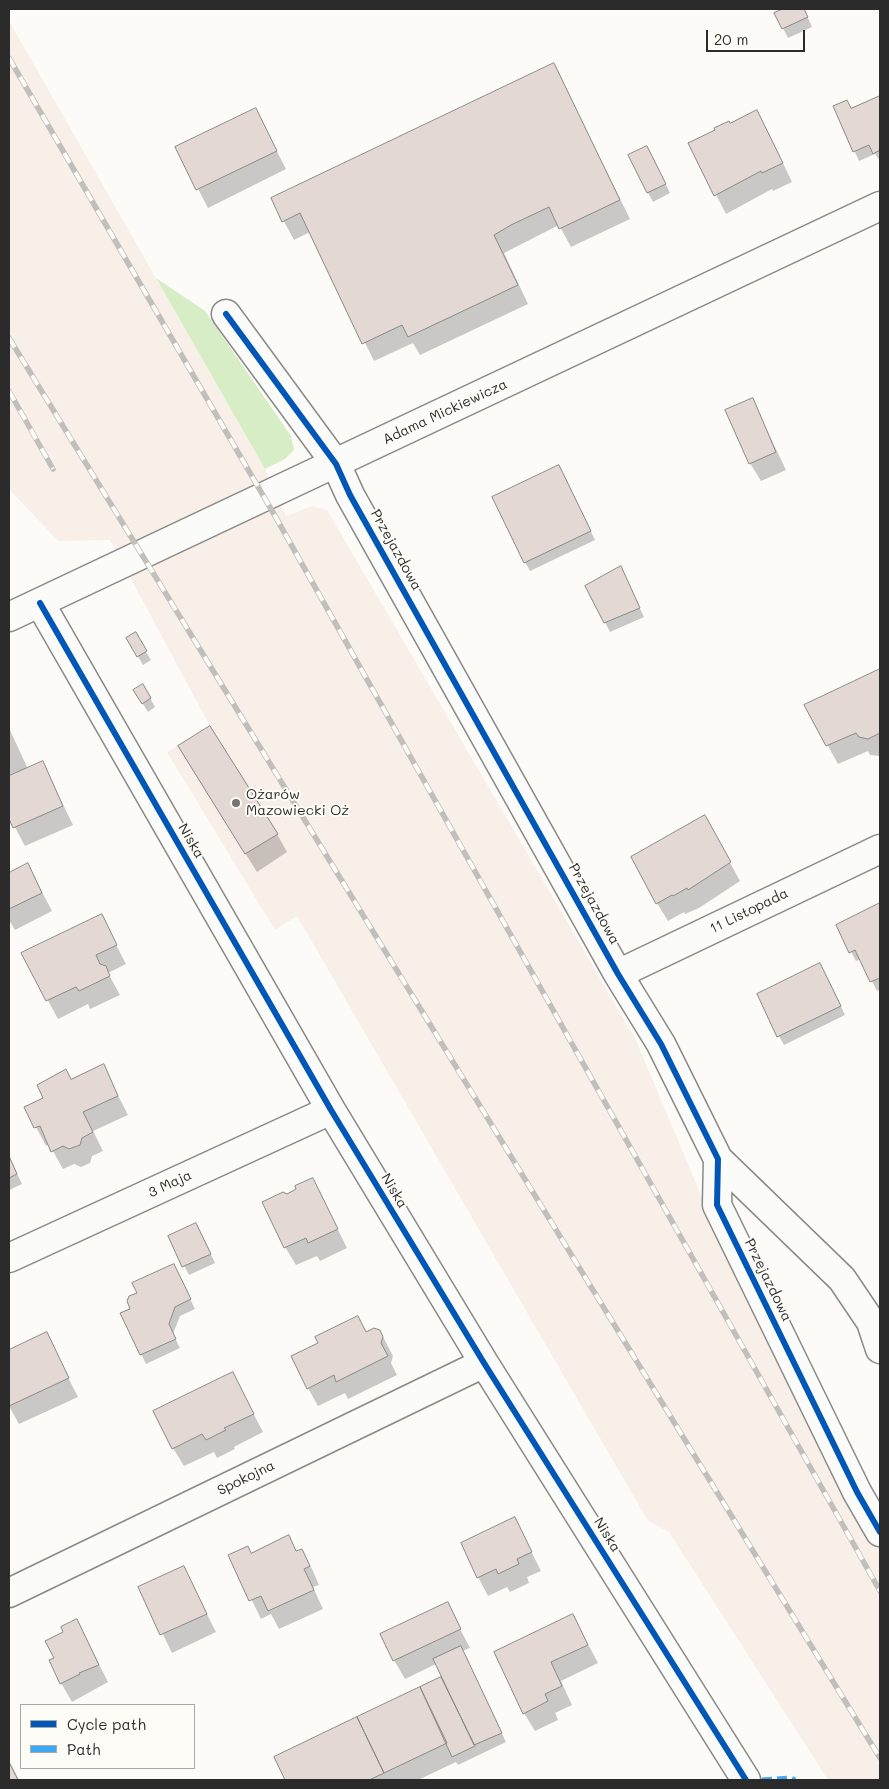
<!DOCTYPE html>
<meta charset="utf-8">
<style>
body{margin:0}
#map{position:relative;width:889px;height:1789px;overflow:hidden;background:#fcfbf8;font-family:Mali,sans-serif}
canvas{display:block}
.frame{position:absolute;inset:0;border:10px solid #2b2b2b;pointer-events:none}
.legend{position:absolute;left:20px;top:1704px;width:175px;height:65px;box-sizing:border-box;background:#fdfcf7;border:1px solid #a9a8a5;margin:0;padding:6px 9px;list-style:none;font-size:15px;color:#2b2b2b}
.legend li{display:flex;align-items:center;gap:10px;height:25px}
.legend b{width:25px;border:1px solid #a9a8a5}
.scale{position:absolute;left:706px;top:30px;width:99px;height:22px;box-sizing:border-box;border:2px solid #2b2b2b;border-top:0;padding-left:6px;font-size:15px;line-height:18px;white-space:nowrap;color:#2b2b2b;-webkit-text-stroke:4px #fdfcf7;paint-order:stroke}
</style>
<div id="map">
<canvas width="889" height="1789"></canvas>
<div class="frame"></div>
<ul class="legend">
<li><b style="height:6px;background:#0057b8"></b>Cycle path</li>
<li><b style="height:6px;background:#3fa9f5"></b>Path</li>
</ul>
<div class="scale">20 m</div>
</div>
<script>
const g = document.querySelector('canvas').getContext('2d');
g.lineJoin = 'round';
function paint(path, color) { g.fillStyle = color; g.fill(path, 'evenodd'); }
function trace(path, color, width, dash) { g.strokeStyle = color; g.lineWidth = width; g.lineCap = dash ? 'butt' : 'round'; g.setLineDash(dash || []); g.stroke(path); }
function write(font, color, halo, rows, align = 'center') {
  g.font = font + ' Mali,sans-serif'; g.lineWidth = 4; g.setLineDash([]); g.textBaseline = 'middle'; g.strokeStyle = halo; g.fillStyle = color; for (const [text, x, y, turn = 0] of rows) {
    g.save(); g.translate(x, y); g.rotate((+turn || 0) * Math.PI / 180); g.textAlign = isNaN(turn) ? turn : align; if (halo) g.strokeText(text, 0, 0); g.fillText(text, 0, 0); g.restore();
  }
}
const built = new Path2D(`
 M 9,21 L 265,469 L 286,516 L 312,506 L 327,510 L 635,1038 L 725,1252 L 880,1550 L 880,1780 L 828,1780 L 669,1532 L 648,1521 L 297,916 L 275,930 L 167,752 L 210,726 L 110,540 L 58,541 L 9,489 Z`);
const green = new Path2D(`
 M 156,278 L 205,311 L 291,436 L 294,450 L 285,459 L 265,469 Z`);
const shadow = new Path2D(`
 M 786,9 L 804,9 L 812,27 L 788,38 L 776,14 Z
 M 554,65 L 630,219 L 571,247 L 559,225 L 504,253 L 528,304 L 420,355 L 413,343 L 374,361 L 310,232 L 294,240 L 272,199 Z
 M 880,97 L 880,161 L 875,154 L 859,161 L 834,106 L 851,109 Z
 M 255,109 L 286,169 L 208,208 L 177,148 Z
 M 730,125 L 767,130 L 792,182 L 773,191 L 772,189 L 726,214 L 690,144 Z
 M 629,156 L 652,156 L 670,193 L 653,202 Z
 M 752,399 L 786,470 L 761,481 L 750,463 Z
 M 563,475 L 595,540 L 530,571 L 525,562 Z
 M 625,577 L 644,617 L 610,632 L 587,587 Z
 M 135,634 L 151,660 L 143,665 L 128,639 Z
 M 880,671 L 880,756 L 870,755 L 868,751 L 838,764 L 806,706 Z
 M 150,698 L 155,707 L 148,712 L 140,699 Z
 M 9,728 L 28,769 L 42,762 L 73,825 L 25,846 L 9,816 Z
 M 190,765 L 277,834 L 287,852 L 257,872 Z
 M 715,835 L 740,881 L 699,908 L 685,914 L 684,912 L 668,921 L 657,903 Z
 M 28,865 L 52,911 L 15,930 L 9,920 L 9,874 Z
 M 880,905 L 880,989 L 877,991 L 861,959 L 856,961 L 837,925 Z
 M 101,916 L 126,964 L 108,973 L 120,995 L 90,1009 L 88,1004 L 58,1019 L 23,954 Z
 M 825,973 L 845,1015 L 784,1045 L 779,1036 Z
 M 103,1066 L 128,1115 L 93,1131 L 103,1151 L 92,1156 L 90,1163 L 81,1167 L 74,1164 L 63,1169 L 49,1144 L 46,1146 L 26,1108 L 45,1099 L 71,1080 Z
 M 9,1156 L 22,1184 L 9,1190 Z
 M 313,1179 L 347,1248 L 320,1261 L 317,1256 L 296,1265 L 285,1247 L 287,1195 Z
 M 201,1233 L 215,1263 L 189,1275 L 169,1237 Z
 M 178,1275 L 195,1309 L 180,1316 L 173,1334 L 180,1348 L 146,1364 L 122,1314 Z
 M 380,1331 L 393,1356 L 391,1363 L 397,1375 L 348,1399 L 345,1393 L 318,1406 L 308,1388 L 320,1344 Z
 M 46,1334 L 78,1397 L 19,1424 L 9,1406 L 9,1351 Z
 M 233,1374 L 263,1432 L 234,1447 L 235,1449 L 217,1458 L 214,1452 L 184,1466 L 173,1448 Z
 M 515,1519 L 541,1571 L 527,1577 L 529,1583 L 510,1592 L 507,1587 L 488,1596 L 478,1577 Z
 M 288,1537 L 297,1552 L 302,1551 L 312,1569 L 319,1585 L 313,1587 L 323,1609 L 279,1629 L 271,1614 L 261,1619 L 230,1555 L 252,1554 Z
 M 183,1567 L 216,1632 L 172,1653 L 140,1588 Z
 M 447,1604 L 470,1648 L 462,1651 L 506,1742 L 458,1765 L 456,1762 L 418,1780 L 286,1780 L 275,1758 L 443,1678 L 436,1664 L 405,1679 L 394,1660 Z
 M 573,1616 L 598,1663 L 561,1681 L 572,1705 L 555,1713 L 558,1720 L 535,1731 L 524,1713 Z
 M 77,1621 L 108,1682 L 72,1702 L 61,1683 L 55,1658 Z
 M 9,1761 L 13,1768 L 19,1780 L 9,1780 Z`);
const building = new Path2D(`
 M 783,9 L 804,9 L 808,17 L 782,29 L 774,13 Z
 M 554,63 L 620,200 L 559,229 L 549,207 L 511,225 L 494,235 L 518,285 L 408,337 L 402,325 L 362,344 L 300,213 L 282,222 L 271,198 Z
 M 880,96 L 880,150 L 873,154 L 869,145 L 853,152 L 833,106 L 847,100 L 851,108 Z
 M 256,108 L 277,151 L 196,190 L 175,147 Z
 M 757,110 L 783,163 L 762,173 L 761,171 L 714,196 L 688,143 L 715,130 L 714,128 L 729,121 L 730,123 Z
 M 647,146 L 666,184 L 647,193 L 628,155 Z
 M 753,398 L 776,452 L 749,464 L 725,410 Z
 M 559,465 L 591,531 L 524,563 L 492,497 Z
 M 621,566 L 640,608 L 604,623 L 585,586 Z
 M 136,632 L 147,651 L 137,657 L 126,638 Z
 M 880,669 L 880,733 L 868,739 L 859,737 L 856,733 L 826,746 L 804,705 Z
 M 143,684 L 151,698 L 142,704 L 133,690 Z
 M 210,726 L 278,834 L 245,854 L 178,746 Z
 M 43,761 L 63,806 L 13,828 L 9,819 L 9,776 Z
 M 705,815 L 731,862 L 688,890 L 687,888 L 673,896 L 672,895 L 656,904 L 631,857 Z
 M 28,863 L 42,893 L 9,909 L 9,873 Z
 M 880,903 L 880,978 L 870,982 L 855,950 L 849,953 L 836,925 Z
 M 102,914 L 117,945 L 96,955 L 100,964 L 106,966 L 110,976 L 79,991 L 76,987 L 46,1001 L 21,953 Z
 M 820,963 L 841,1006 L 777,1037 L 757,994 Z
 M 104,1064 L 118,1096 L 83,1112 L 93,1132 L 82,1138 L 80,1145 L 69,1149 L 63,1146 L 51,1152 L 40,1126 L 34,1128 L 24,1107 L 43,1098 L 37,1085 L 66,1069 L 71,1079 Z
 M 9,1156 L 17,1174 L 9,1178 Z
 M 313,1178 L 338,1229 L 308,1243 L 306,1238 L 284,1248 L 262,1202 L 283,1192 L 287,1194 L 296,1189 L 295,1186 Z
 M 196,1223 L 211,1254 L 182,1267 L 168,1236 Z
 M 174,1264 L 191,1299 L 175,1307 L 169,1324 L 176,1339 L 140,1355 L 120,1313 L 130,1309 L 127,1301 L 129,1296 L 137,1293 L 132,1283 Z
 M 358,1316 L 366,1332 L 374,1328 L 380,1330 L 383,1337 L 381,1343 L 388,1356 L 336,1382 L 334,1375 L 307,1389 L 291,1356 L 318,1343 L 315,1337 Z
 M 47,1332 L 69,1378 L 9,1406 L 9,1350 Z
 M 233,1372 L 254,1414 L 224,1428 L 226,1430 L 206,1440 L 202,1434 L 172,1449 L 153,1411 Z
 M 515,1517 L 532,1552 L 517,1559 L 519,1564 L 498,1574 L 496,1569 L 477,1578 L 461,1543 Z
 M 289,1535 L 296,1551 L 302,1549 L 310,1566 L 304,1569 L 314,1590 L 268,1611 L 261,1596 L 249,1601 L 228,1555 L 248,1546 L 251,1553 Z
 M 184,1566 L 207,1614 L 160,1635 L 138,1587 Z
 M 448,1602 L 461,1629 L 393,1661 L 380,1634 Z
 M 573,1614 L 588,1645 L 551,1662 L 562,1686 L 545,1694 L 548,1701 L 523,1714 L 494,1652 Z
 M 77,1619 L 99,1665 L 79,1673 L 80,1674 L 60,1684 L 49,1660 L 54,1658 L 45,1641 L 63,1632 L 61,1627 Z
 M 461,1646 L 502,1733 L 474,1745 L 433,1659 Z
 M 441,1677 L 475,1746 L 452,1757 L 420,1687 Z
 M 420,1687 L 447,1743 L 384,1773 L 357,1717 Z
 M 357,1717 L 384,1773 L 369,1780 L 285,1780 L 274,1757 Z
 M 9,1762 L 18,1780 L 9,1780 Z`);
const minor = new Path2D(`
 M 226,314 L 336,464 L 350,495 L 618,974 L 661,1044 L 718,1159 L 717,1205 L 857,1492 L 880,1532
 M 40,603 L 331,1110 L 484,1363 L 746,1780
 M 9,617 L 880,206
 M 618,974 L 880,849
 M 718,1159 L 842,1279 L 871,1322 L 880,1349
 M 9,1258 L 331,1110
 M 9,1593 L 484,1363`);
const rail = new Path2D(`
 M 9,58 L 275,516 L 880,1591
 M 9,338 L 880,1758
 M 9,391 L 53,469`);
const quiet = new Path2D(`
 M 762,1780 L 791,1778 L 795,1780`);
const cycleway = new Path2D(`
 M 226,314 L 336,464 L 350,495 L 618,974 L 661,1044 L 718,1159 L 717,1205 L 857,1492 L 880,1532
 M 40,603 L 331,1110 L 484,1363 L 746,1780`);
const markers = [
 [236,803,5,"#747473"]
];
const streetNames = [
 ["Adama Mickiewicza",445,412,-25],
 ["Przejazdowa",396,550,61],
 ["Niska",191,841,60],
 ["Przejazdowa",594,904,61],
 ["11 Listopada",749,911,-26],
 ["3 Maja",170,1184,-25],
 ["Niska",394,1191,59],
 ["Przejazdowa",768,1280,64],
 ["Spokojna",246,1478,-26],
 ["Niska",607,1535,58]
];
const poiNames = [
 ["Ożarów",246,795],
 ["Mazowiecki Oż",246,811]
];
paint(built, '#f9efe9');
paint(green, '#d6edc6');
paint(shadow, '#0003');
paint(building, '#e3d8d3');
trace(building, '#898987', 1);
trace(minor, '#898987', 31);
trace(minor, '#fbfbf9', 28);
trace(rail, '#c0bfbc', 5.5);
trace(rail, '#fdfcf7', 4, [11]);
trace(quiet, '#3fa9f5', 5, [10, 5]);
trace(cycleway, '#0057b8', 6);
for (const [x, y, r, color] of markers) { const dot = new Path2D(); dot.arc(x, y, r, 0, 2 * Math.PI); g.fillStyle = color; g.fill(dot); trace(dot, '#fdfcf7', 2); }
write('14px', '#2b2b2b', '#fdfcf7', streetNames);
write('14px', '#2b2b2b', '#fdfcf7', poiNames, 'left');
</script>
